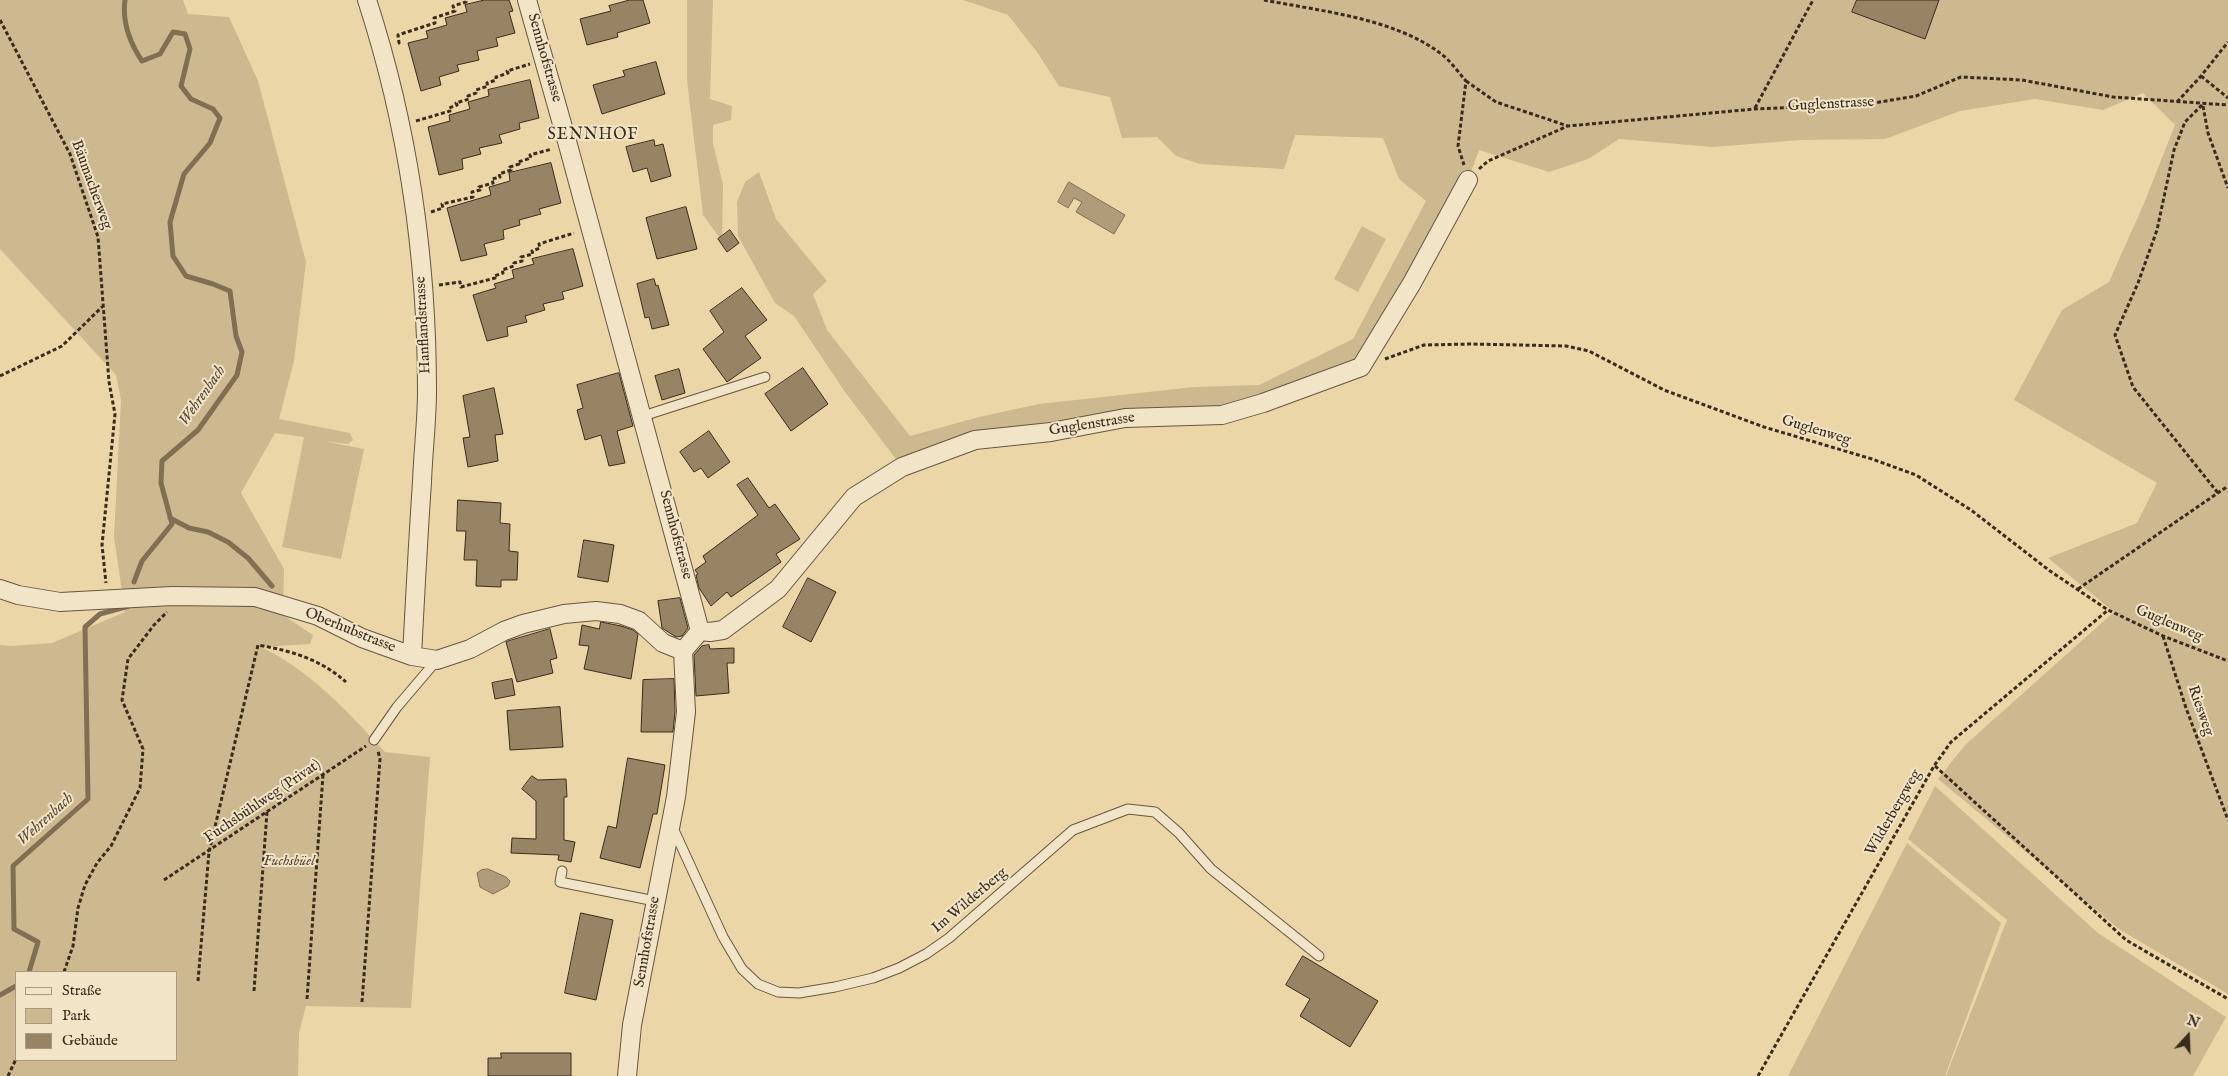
<!DOCTYPE html>
<meta charset="utf-8">
<style>
body{margin:0}
#map{position:relative;width:2228px;height:1076px;overflow:hidden;background:#ebd6a7;font-family:"IM FELL English",serif}
canvas{display:block}
.legend{position:absolute;left:15px;top:971px;width:162px;height:90px;box-sizing:border-box;background:#f2e4c6;border:1px solid #a89a82;margin:0;padding:6px 9px;list-style:none;font-size:15px;color:#3a2c1c}
.legend li{display:flex;align-items:center;gap:10px;height:25px}
.legend b{width:25px;border:1px solid #a89a82}
.north{position:absolute;left:2163px;top:1011px;width:50px;height:50px;-webkit-text-stroke:4px #f2e4c6;paint-order:stroke;rotate:20deg;font-size:14px;font-weight:700;line-height:20px;text-align:center;color:#3a2c1c}
.north::after{content:'';display:block;margin:auto;width:18px;height:22px;background:#3a2c1c;clip-path:polygon(50% 0,100% 100%,50% 72%,0 100%)}
</style>
<div id="map">
<canvas width="2228" height="1076"></canvas>
<ul class="legend">
<li><b style="height:6px;background:#f2e4c6"></b>Straße</li>
<li><b style="height:14px;background:#cdb98f"></b>Park</li>
<li><b style="height:14px;background:#968464"></b>Gebäude</li>
</ul>
<div class="north">N</div>
</div>
<script>
const g = document.querySelector('canvas').getContext('2d');
g.lineJoin = 'round';
function paint(path, color) { g.fillStyle = color; g.fill(path, 'evenodd'); }
function trace(path, color, width, dash) { g.strokeStyle = color; g.lineWidth = width; g.lineCap = dash ? 'butt' : 'round'; g.setLineDash(dash || []); g.stroke(path); }
function write(font, color, halo, rows, align = 'center') {
  g.font = font + ' "IM FELL English",serif'; g.lineWidth = 4; g.setLineDash([]); g.textBaseline = 'middle'; g.strokeStyle = halo; g.fillStyle = color; for (const [text, x, y, turn = 0] of rows) {
    g.save(); g.translate(x, y); g.rotate((+turn || 0) * Math.PI / 180); g.textAlign = isNaN(turn) ? turn : align; if (halo) g.strokeText(text, 0, 0); g.fillText(text, 0, 0); g.restore();
  }
}
const green = new Path2D(`
 M 0,0 L 183,0 L 188,14 L 229,17 L 258,81 L 306,262 L 294,361 L 279,419 L 350,433 L 353,440 L 348,444 L 324,441 L 364,449 L 341,559 L 282,547 L 304,437 L 275,433 L 241,493 L 284,569 L 283,615 L 313,635 L 310,644 L 261,647 C 310,670 349,713 385,752 L 430,757 L 411,1008 L 306,1006 L 299,1033 L 298,1076 L 0,1076 L 0,645 L 11,646 L 52,643 L 125,612 L 114,537 L 121,400 L 116,375 L 0,249 ZM 16,972 L 176,972 L 176,1060 L 16,1060 Z
 M 687,0 L 713,0 L 710,99 L 732,106 L 731,120 L 713,125 L 713,143 L 723,185 L 722,241 L 703,215 L 687,80 Z
 M 963,0 L 2228,0 L 2228,994 L 2119,929 L 1938,779 L 1965,745 L 2114,612 L 2048,558 L 2137,523 L 2157,483 L 2014,400 L 2062,310 L 2109,282 L 2145,201 L 2175,125 L 2143,93 L 2103,110 L 2035,99 L 1960,111 L 1885,139 L 1801,140 L 1713,147 L 1619,139 L 1588,159 L 1549,172 L 1479,150 L 1468,180 L 1361,367 L 1263,403 L 975,440 L 902,467 L 845,392 L 794,316 L 775,303 L 738,236 L 737,202 L 745,182 L 759,172 L 776,219 L 827,281 L 813,294 L 827,330 L 910,436 L 979,417 L 1039,404 L 1194,387 L 1259,385 L 1353,339 L 1426,201 L 1399,179 L 1383,138 L 1295,135 L 1284,169 L 1200,164 L 1176,156 L 1157,137 L 1122,138 L 1110,97 L 1059,86 L 1037,52 L 1008,15 Z
 M 1362,226 L 1386,239 L 1358,292 L 1334,279 Z
 M 1935,786 L 2098,933 L 2226,1017 L 2193,1076 L 1946,1076 L 2007,920 L 1908,839 Z
 M 1907,843 L 2001,923 L 1945,1076 L 1788,1076 Z`);
const water = new Path2D(`
 M 1069,182 L 1125,215 L 1114,234 L 1076,212 L 1082,202 L 1074,198 L 1068,208 L 1058,202 Z
 M 488,869 L 506,877 L 510,881 L 508,886 L 493,894 L 480,887 L 477,873 L 481,870 Z`);
const stream = new Path2D(`
 M 125,0 C 122,22 130,43 142,61 L 160,54 L 173,32 L 185,34 L 190,49 L 181,86 L 191,99 L 213,109 L 220,118 L 210,143 L 184,174 L 170,222 L 173,256 L 186,276 L 213,284 L 230,291 L 236,336 L 242,352 L 237,375 L 198,430 L 162,461 L 161,483 L 172,524 L 142,561 L 134,582
 M 170,518 L 189,528 L 208,532 L 228,542 L 248,558 L 272,586
 M 29,972 L 38,942 L 14,929 L 13,866 L 88,799 L 85,627 L 100,614 L 129,606
 M 0,995 L 16,986`);
const building = new Path2D(`
 M 485,0 L 509,0 L 513,11 L 509,12 L 515,33 L 496,38 L 498,46 L 477,51 L 479,60 L 457,65 L 459,71 L 439,77 L 441,85 L 421,91 L 408,43 L 428,38 L 426,31 L 447,25 L 445,18 L 467,12 L 465,5 Z
 M 630,0 L 643,0 L 650,23 L 617,33 L 618,37 L 587,45 L 580,19 L 611,11 L 609,6 Z
 M 1857,0 L 1939,0 L 1925,39 L 1852,12 Z
 M 656,62 L 665,94 L 602,114 L 593,85 L 625,76 L 623,71 Z
 M 530,80 L 539,118 L 519,123 L 520,129 L 499,135 L 502,143 L 479,148 L 481,154 L 462,159 L 463,169 L 439,175 L 428,127 L 450,121 L 449,115 L 470,109 L 468,102 L 489,96 L 488,90 Z
 M 654,140 L 655,146 L 663,144 L 671,176 L 651,182 L 647,168 L 633,172 L 626,147 Z
 M 551,163 L 561,203 L 539,209 L 541,214 L 519,220 L 520,225 L 503,230 L 504,239 L 484,244 L 487,255 L 461,261 L 447,208 L 491,195 L 489,187 L 510,181 L 509,173 Z
 M 686,207 L 697,249 L 657,259 L 646,218 Z
 M 730,230 L 739,243 L 727,252 L 718,239 Z
 M 573,249 L 583,286 L 562,292 L 564,299 L 543,304 L 545,310 L 525,316 L 527,322 L 507,327 L 508,336 L 487,341 L 473,295 L 496,288 L 494,284 L 514,278 L 512,270 L 534,264 L 532,259 Z
 M 654,279 L 656,286 L 658,285 L 669,325 L 652,329 L 649,317 L 645,318 L 637,284 Z
 M 742,288 L 767,320 L 745,336 L 761,358 L 727,382 L 703,349 L 724,332 L 710,311 Z
 M 803,368 L 828,404 L 791,431 L 765,394 Z
 M 679,369 L 685,393 L 662,400 L 655,376 Z
 M 619,373 L 633,426 L 617,431 L 625,463 L 609,466 L 601,435 L 585,440 L 577,410 L 583,408 L 577,385 Z
 M 494,388 L 503,434 L 495,435 L 498,461 L 468,467 L 463,438 L 470,437 L 463,396 Z
 M 709,431 L 730,462 L 708,478 L 701,468 L 694,472 L 680,452 Z
 M 748,478 L 769,508 L 775,504 L 800,539 L 776,554 L 781,562 L 731,597 L 727,592 L 711,606 L 699,588 L 696,575 L 698,574 L 695,570 L 706,562 L 703,556 L 758,515 L 737,485 Z
 M 458,500 L 501,503 L 500,523 L 510,524 L 509,551 L 518,552 L 517,580 L 501,580 L 501,587 L 476,586 L 477,560 L 464,560 L 466,531 L 457,531 Z
 M 584,540 L 614,545 L 608,582 L 578,577 Z
 M 808,578 L 836,592 L 811,642 L 783,627 Z
 M 680,598 L 688,628 L 682,636 L 676,637 L 662,628 L 658,601 Z
 M 601,622 L 621,626 L 633,630 L 638,634 L 631,679 L 584,669 L 589,646 L 579,645 L 582,625 L 599,629 Z
 M 550,629 L 557,658 L 550,660 L 553,673 L 517,682 L 506,642 Z
 M 709,645 L 710,649 L 734,648 L 734,663 L 727,663 L 729,693 L 696,696 L 694,655 L 702,646 Z
 M 512,679 L 515,695 L 495,699 L 492,683 Z
 M 674,679 L 675,712 L 673,732 L 641,732 L 643,680 Z
 M 560,707 L 563,747 L 510,750 L 507,711 Z
 M 628,758 L 665,765 L 657,814 L 653,814 L 640,868 L 600,858 L 608,826 L 616,828 Z
 M 532,776 L 538,780 L 566,779 L 567,797 L 564,797 L 564,840 L 575,842 L 571,862 L 558,860 L 559,855 L 511,853 L 512,838 L 536,839 L 536,801 L 522,789 Z
 M 581,913 L 613,920 L 596,1000 L 565,993 Z
 M 1303,956 L 1378,1001 L 1350,1047 L 1300,1016 L 1310,999 L 1286,985 Z
 M 501,1053 L 571,1053 L 571,1076 L 488,1076 L 488,1058 L 501,1058 Z`);
const path = new Path2D(`
 M 1264,0 C 1320,11 1393,18 1440,53 C 1450,60 1458,72 1466,81 L 1458,146 L 1464,165
 M 0,20 L 70,154 L 98,237 L 109,382 L 115,414 L 102,545 L 106,583
 M 398,43 L 399,43 L 398,35 L 435,23 L 434,18 L 455,11 L 453,6 L 466,2 L 466,0
 M 2201,76 L 2228,98
 M 1466,81 L 1496,102 L 1568,126
 M 2177,102 L 2201,76 L 2228,42
 M 2202,105 L 2185,122 L 2174,150 L 2157,230 L 2138,283 L 2115,335 L 2133,387 L 2218,493
 M 2203,106 L 2208,133 L 2228,188
 M 1755,108 L 1813,0
 M 416,121 L 450,111 L 449,108 L 457,105 L 456,103 L 469,99 L 468,96 L 476,93 L 476,90 L 488,86 L 487,83 L 496,80 L 496,77 L 508,73 L 507,71 L 530,64
 M 1479,169 L 1488,161 L 1568,126 L 1755,109 L 1868,104 L 1916,96 L 1961,77 L 2022,80 L 2113,97 L 2228,105
 M 431,212 L 443,208 L 442,204 L 473,197 L 472,192 L 480,190 L 479,187 L 493,183 L 492,179 L 500,177 L 499,174 L 511,170 L 510,167 L 519,164 L 518,162 L 531,158 L 530,155 L 552,149
 M 439,285 L 460,282 L 461,287 L 495,278 L 494,276 L 503,273 L 502,270 L 514,266 L 514,263 L 522,261 L 521,257 L 533,254 L 532,251 L 540,248 L 539,244 L 574,233
 M 1385,359 L 1424,345 L 1471,344 L 1566,346 L 1589,351 L 1664,390 L 1764,427 L 1872,459 L 1916,475 L 1971,510 L 2050,571 L 2108,610 L 2163,636 L 2228,661
 M 0,376 L 62,346 L 104,305
 M 2078,589 L 2228,486
 M 2163,636 L 2186,708 L 2228,820
 M 1935,766 L 2126,940 L 2228,999
 M 164,880 L 366,746
 M 64,972 L 73,946 L 78,908 L 85,885 L 97,863 L 111,846 L 140,788 L 143,749 L 122,700 L 128,659 L 154,625 L 167,612
 M 198,981 L 209,852 L 258,645 C 292,651 320,659 346,682
 M 254,991 L 267,812
 M 307,999 L 323,775
 M 362,1002 L 380,759 L 378,751
 M 8,1076 L 16,1059
 M 1758,1076 L 1934,766 L 1951,742 L 2108,610`);
const service = new Path2D(`
 M 643,416 L 765,377
 M 374,740 L 397,707 L 437,660
 M 673,828 L 723,937 L 742,969 L 758,984 L 778,992 L 799,993 L 835,987 L 873,978 L 899,968 L 926,954 L 949,938 L 1073,830 L 1128,809 L 1155,812 L 1179,833 L 1211,869 L 1319,956
 M 562,871 L 560,882 L 655,901`);
const minor = new Path2D(`
 M 367,0 C 408,126 427,259 427,391 C 427,421 423,452 422,482 C 418,540 415,598 412,656
 M 527,0 L 568,145 L 700,631 L 683,651 L 686,712 L 676,797 L 632,1025 L 627,1076
 M 0,589 L 18,595 L 60,602 L 172,596 L 255,597 L 318,616 L 362,638 L 412,656 L 437,660 L 470,649 L 504,631 L 523,624 L 564,614 L 596,611 L 620,614 L 639,621 L 663,643 L 683,651
 M 700,631 L 710,632 L 723,630 L 778,589 L 854,497 L 902,467 L 975,440 L 1051,432 L 1125,418 L 1222,415 L 1263,403 L 1361,367 L 1412,283 L 1468,180`);
const streetNames = [
 ["Sennhofstrasse",544,58,74],
 ["Guglenstrasse",1831,105,-3],
 ["Bäumacherweg",91,185,70],
 ["Hanflandstrasse",424,325,-93],
 ["Guglenstrasse",1092,425,-9],
 ["Guglenweg",1816,431,17],
 ["Sennhofstrasse",675,535,75],
 ["Guglenweg",2169,624,23],
 ["Oberhubstrasse",350,631,22],
 ["Riesweg",2200,711,71],
 ["Fuchsbühlweg (Privat)",263,802,-34],
 ["Wilderbergweg",1894,813,-60],
 ["Im Wilderberg",970,901,-40],
 ["Sennhofstrasse",648,942,-80]
];
const parkNames = [
 ["Fuchsbüel",289,862]
];
const neighbourhoodNames = [
 ["SENNHOF",593,136]
];
const waterNames = [
 ["Wehrenbach",203,396,-55],
 ["Wehrenbach",46,820,-42]
];
paint(green, '#cdb98f');
paint(water, '#af9c78');
trace(water, '#806f53', 1);
trace(stream, '#806f53', 5);
paint(building, '#968464');
trace(building, '#3a2c1c', 1);
trace(service, '#66563f', 11);
trace(minor, '#66563f', 20);
trace(path, '#3a2c1c', 3, [4, 2.5]);
trace(service, '#f2e4c6', 9);
trace(minor, '#f2e4c6', 18);
write('15px', '#3a2c1c', '#f2e4c6', streetNames);
write('italic 15px', '#574833', '#f2e4c6', parkNames);
g.letterSpacing = '1px';
write('16px', '#3a2c1c', '#f2e4c6', neighbourhoodNames);
g.letterSpacing = '0px';
write('italic 16px', '#574833', '#f2e4c6', waterNames);
</script>
